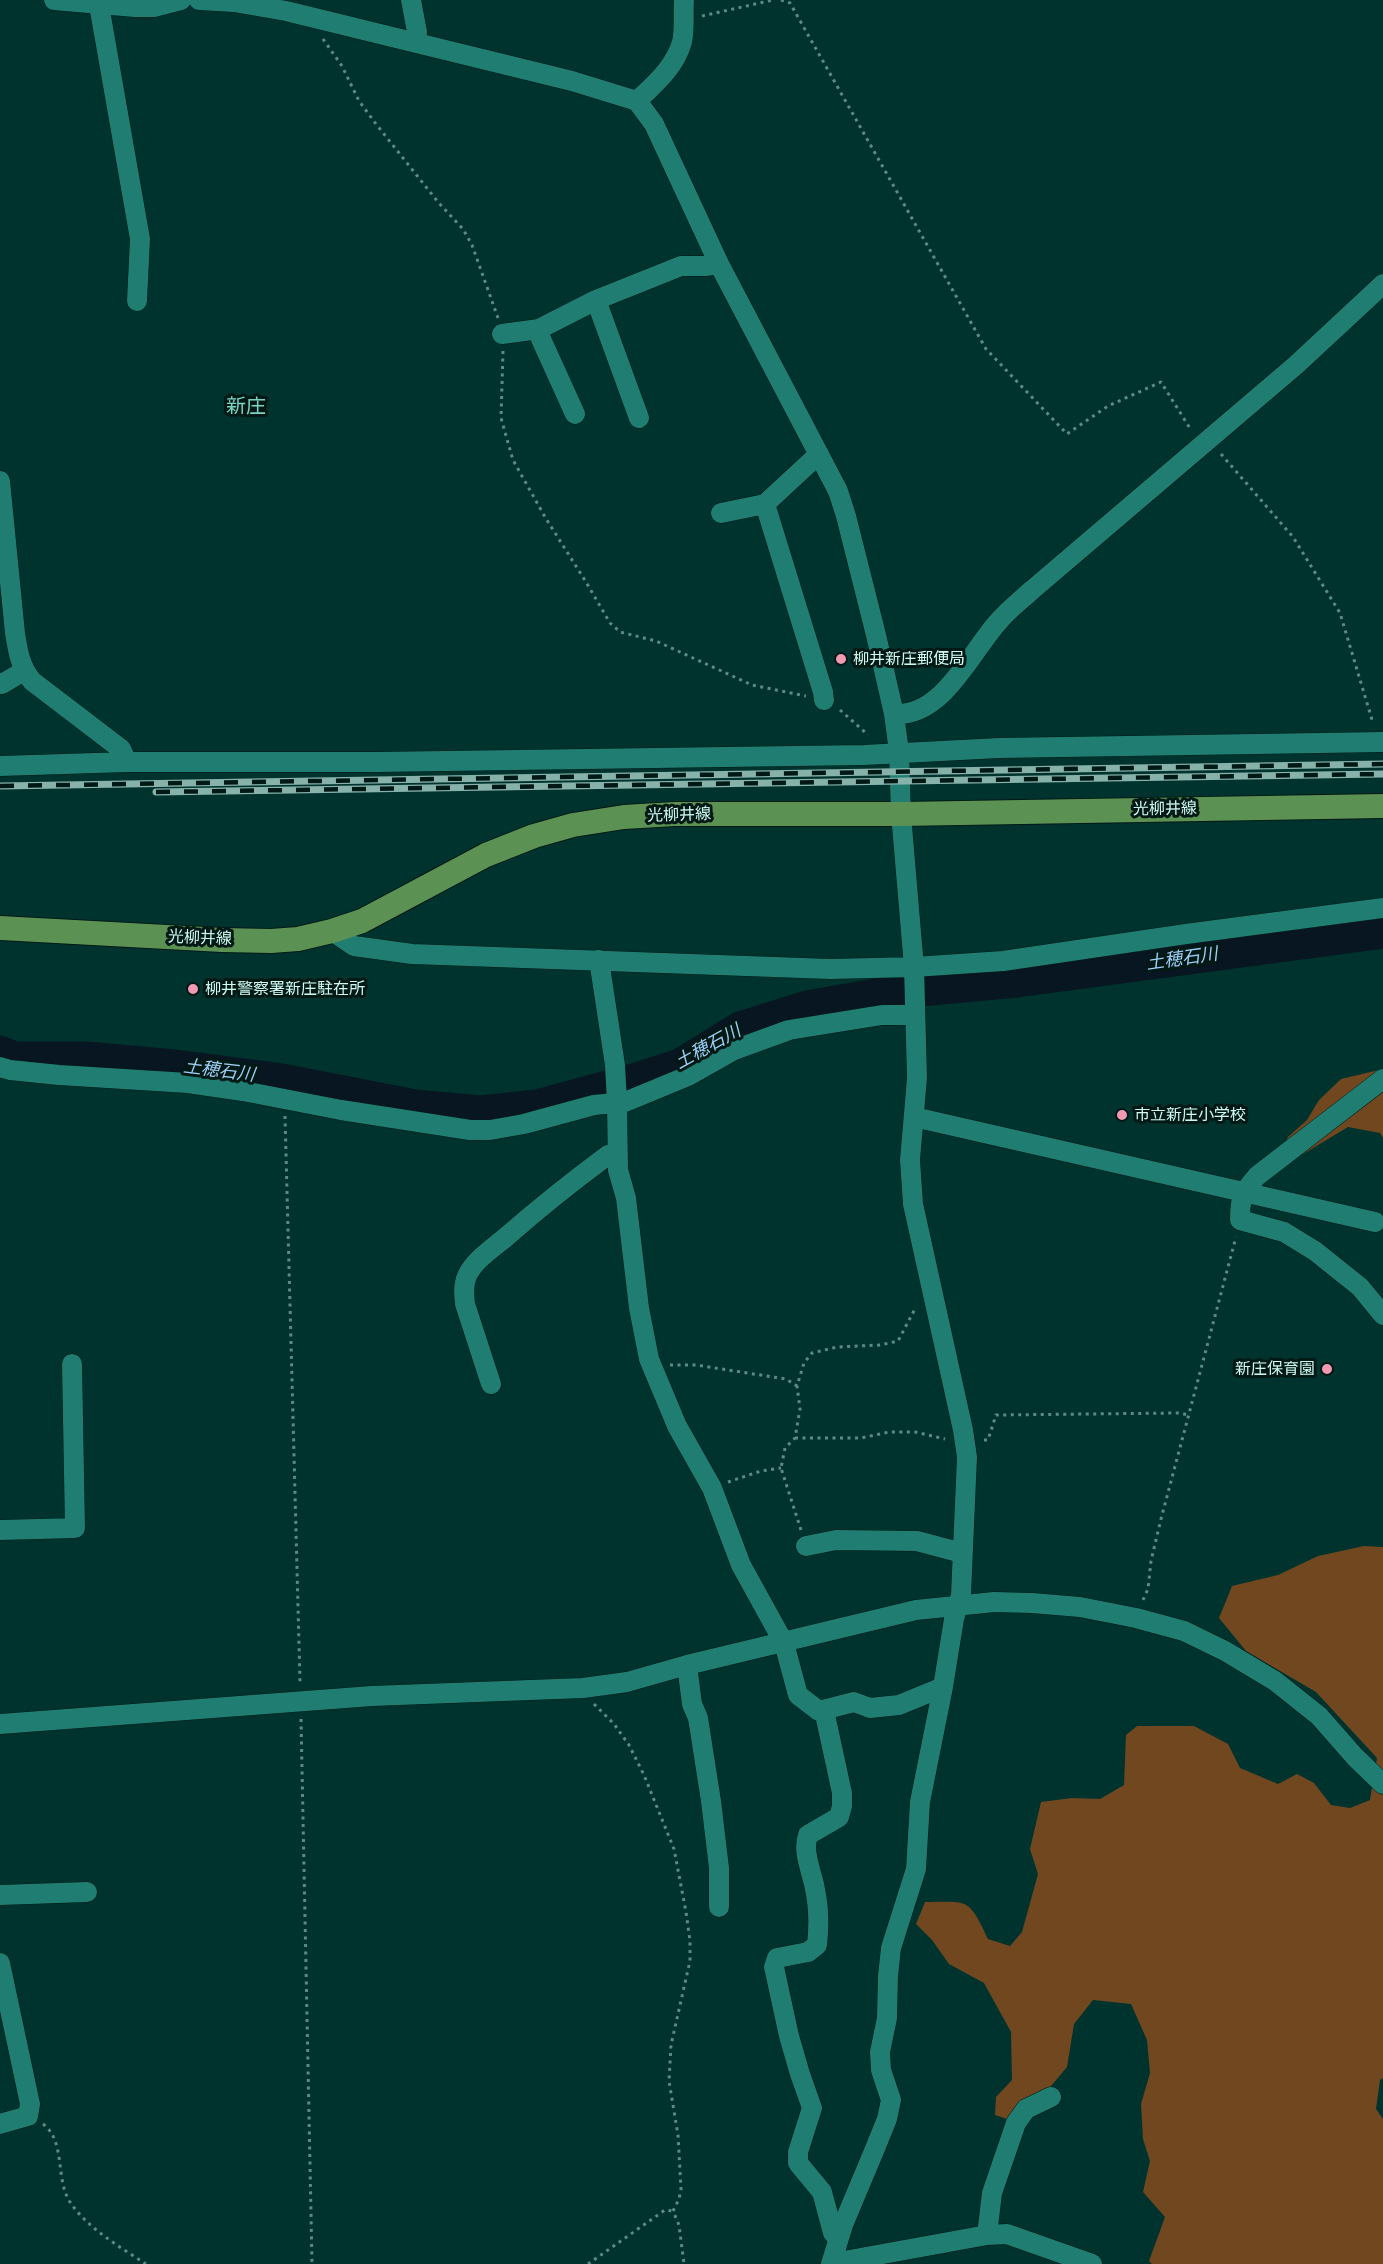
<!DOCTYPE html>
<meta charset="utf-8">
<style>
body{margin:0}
canvas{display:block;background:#00332d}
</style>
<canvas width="1383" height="2264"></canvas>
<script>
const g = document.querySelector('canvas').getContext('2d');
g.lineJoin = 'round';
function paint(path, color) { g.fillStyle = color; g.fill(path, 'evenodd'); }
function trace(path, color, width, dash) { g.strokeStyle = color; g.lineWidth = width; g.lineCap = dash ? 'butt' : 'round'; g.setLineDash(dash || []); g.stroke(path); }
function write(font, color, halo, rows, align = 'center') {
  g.font = font + ' Literata,"Noto Sans JP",serif'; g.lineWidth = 6; g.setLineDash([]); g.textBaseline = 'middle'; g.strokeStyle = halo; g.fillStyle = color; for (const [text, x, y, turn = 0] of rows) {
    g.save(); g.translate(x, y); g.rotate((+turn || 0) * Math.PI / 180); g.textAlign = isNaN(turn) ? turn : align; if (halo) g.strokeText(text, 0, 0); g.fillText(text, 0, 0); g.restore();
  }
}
const green = new Path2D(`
 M 1383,1069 L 1383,1138 L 1380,1133 L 1348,1127 L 1303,1154 L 1282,1150 L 1288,1137 L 1307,1120 L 1319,1100 L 1341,1079 Z
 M 1364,1546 L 1383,1547 L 1383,2078 L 1380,2080 L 1376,2109 L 1383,2119 L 1383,2264 L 1152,2264 L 1149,2261 L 1165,2217 L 1143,2192 L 1150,2161 L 1143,2139 L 1141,2104 L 1150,2073 L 1147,2040 L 1131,2004 L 1093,2000 L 1074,2024 L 1067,2067 L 1046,2092 L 1021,2103 L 1007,2119 L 995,2115 L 996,2097 L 1012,2080 L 1011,2032 L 984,1983 L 949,1964 L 932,1940 L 916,1924 L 925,1902 C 969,1902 968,1897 988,1939 L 1010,1946 L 1022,1932 L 1038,1874 L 1030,1849 L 1041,1802 L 1072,1798 L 1100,1799 L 1124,1785 L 1126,1735 L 1137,1726 L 1194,1726 L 1228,1744 L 1240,1768 L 1278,1784 L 1297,1774 L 1314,1783 L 1331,1805 L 1350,1808 L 1370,1800 L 1377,1758 L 1316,1692 L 1246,1651 L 1219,1618 L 1232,1586 L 1278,1575 L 1318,1556 Z`);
const river = new Path2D(`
 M 0,1052 L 15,1058 L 85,1058 L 175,1066 L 276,1079 L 415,1106 L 481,1112 L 537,1106 L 637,1079 L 680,1065 L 740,1028 L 807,1007 L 887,993 L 1017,981 L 1383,932`);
const path = new Path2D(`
 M 781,0 L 790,3 L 986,349 L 1067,434 L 1108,406 L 1161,382 L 1191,430
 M 702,16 L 773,0
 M 323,39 L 342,66 L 359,101 L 376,124 L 438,202 L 463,229 L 472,245 L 498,318
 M 503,351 L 501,418 L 513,460 L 545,517 L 586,582 L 610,623 L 620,632 L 656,641 L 752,685 L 806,696
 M 1221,454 L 1293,537 L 1340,613 L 1373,723
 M 840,710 L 868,735
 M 285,1116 L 300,1682
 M 670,1365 L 696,1365 L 786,1379 L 797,1386
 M 795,1438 L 861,1438 L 889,1432 L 915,1432 L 945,1439
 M 984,1440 L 988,1440 L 996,1415 L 1179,1413 L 1189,1415
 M 728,1482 L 761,1471 L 781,1468
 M 801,1530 L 781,1468 L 785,1448 L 795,1438 L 800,1409 L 797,1386 L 804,1363 L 812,1353 L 837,1347 L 880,1345 L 898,1341 L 916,1307
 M 1143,1600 L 1148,1589 L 1151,1561 L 1161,1519 L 1236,1237
 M 594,1704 L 614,1724 L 629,1745 L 644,1775 L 674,1849 L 686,1912 L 690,1941 L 690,1961 L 671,2045 L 669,2081 L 678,2135 L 681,2189 L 679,2199 L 673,2211 L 679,2225 L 684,2264
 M 301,1719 L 312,2264
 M 43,2124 C 66,2141 55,2179 70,2202 C 87,2228 120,2247 146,2264
 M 588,2264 L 665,2210 L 673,2211`);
const minor = new Path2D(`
 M 54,0 L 135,7 L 154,7 L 181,0
 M 199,0 L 234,2 L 286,11 L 572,81 L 637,101 L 654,124 L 719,264 L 838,491 L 846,516 L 876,635 L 894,714 L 899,752 L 901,814 L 914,967 L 917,1078 L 910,1160 L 913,1204 L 963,1430 L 967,1457 L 961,1595 L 954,1619 L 943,1687 L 920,1802 L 916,1869 L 891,1948 L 888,1976 L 887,2018 L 880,2052 L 881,2070 L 891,2100 L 887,2119 L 874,2151 L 843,2225 L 831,2264
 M 411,0 L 417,32 L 416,43
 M 99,5 L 140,239 L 137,301
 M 637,101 C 655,84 675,67 682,42 C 685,29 683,13 684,0
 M 596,300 L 639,418
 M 539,329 L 541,339 L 575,414
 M 502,334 L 539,329 L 596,300 L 681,266 L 707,266 L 719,264
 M 819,454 L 765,504 L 823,692 L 824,700
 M 0,481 L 15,633 C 18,652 20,666 32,681 L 121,749 L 127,762
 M 721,513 L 765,504
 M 0,683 L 2,684 L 24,671
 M 894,714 C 943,717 970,653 998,622 C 1008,610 1021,600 1032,590 L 1296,365 L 1383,284
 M 0,766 L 127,762 L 376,762 L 864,755 L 999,748 L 1383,742
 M 332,931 L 354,946 L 412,954 L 830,969 L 914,967 L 1003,961 L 1186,934 L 1383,908
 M 599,960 L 615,1065 L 617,1102 L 618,1170 L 626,1198 L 639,1308 L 649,1359 L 677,1426 L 712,1488 L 741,1565 L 784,1643 L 798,1695 L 819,1711 L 854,1702 L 870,1708 L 899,1705 L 943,1687
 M 0,1067 L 10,1070 L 59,1075 L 188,1083 L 243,1091 L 341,1110 L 470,1130 L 490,1130 L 524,1124 L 594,1105 L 625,1102 L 688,1076 L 734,1050 L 789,1030 L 882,1015 L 915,1015
 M 1383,1079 L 1257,1176 C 1242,1193 1240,1198 1240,1220 L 1284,1232 L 1315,1251 L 1360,1287 L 1383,1315
 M 914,1117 L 1375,1222
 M 491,1384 L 465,1304 C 464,1295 463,1285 467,1276 C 474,1260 493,1248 506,1237 C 539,1208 573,1181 608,1155 L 616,1152
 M 0,1530 L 75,1528 L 72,1364
 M 806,1546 L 836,1540 L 917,1541 L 962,1553
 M 687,1665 L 692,1704 L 698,1718 L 711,1801 L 719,1868 L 719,1907
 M 824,1710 L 842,1793 L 842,1806 L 839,1817 L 808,1835 C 802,1852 812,1872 815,1889 C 819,1908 819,1927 817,1945 L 808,1952 L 777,1958 L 774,1967 L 789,2036 L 800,2074 L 812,2108 L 798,2152 L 798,2163 L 822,2192 L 833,2233 L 839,2238
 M 0,1724 L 372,1696 L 583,1688 L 627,1682 L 687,1665 L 916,1610 L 994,1602 L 1032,1603 L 1080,1607 L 1136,1618 L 1184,1631 L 1225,1651 L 1275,1681 L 1319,1716 L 1355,1757 L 1383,1784
 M 0,1895 L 87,1892
 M 0,1963 L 30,2104 L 28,2116 L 0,2124
 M 987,2235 L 992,2193 L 1016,2123 L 1026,2109 L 1051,2097
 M 832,2260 L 844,2261 L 987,2235 L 1007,2234 L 1092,2264`);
const major = new Path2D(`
 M 0,928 L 222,940 L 271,941 L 298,939 L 332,931 L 362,921 L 486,855 L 534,836 L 573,825 L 624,817 L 674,814 L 901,814 L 1383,806`);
const rail = new Path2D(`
 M 0,786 L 1383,764
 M 156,792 L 1383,774`);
const markers = [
 [841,659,6,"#f19ab2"],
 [193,989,6,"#f19ab2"],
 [1122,1115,6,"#f19ab2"],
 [1327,1369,6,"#f19ab2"]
];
const poiNames = [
 ["柳井新庄郵便局",853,659],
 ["柳井警察署新庄駐在所",205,989],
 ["市立新庄小学校",1134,1115],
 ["新庄保育園",1315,1369,"right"]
];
const streetNames = [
 ["光柳井線",1165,809,-1],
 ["光柳井線",679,815,-2],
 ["光柳井線",200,938,2]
];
const waterNames = [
 ["土穂石川",1182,959,-8],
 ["土穂石川",708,1047,-29],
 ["土穂石川",219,1071,7]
];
const quarterNames = [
 ["新庄",246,407]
];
paint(green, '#70471f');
trace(river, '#071621', 33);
trace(minor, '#001915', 21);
trace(major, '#001915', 26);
trace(path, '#5c8b84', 3, [3, 4.5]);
trace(minor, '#1f7e71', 20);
trace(major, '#5c9154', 24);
trace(rail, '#86b2ab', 7);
trace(rail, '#001915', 4.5, [14]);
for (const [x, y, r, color] of markers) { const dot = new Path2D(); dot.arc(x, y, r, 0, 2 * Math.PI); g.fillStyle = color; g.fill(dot); trace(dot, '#001915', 2); }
write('16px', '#d0f9f1', '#001915', poiNames, 'left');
write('16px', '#d0f9f1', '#001915', streetNames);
write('italic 18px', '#9ecff6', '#001915', waterNames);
write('20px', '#7bd2c3', '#001915', quarterNames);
</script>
